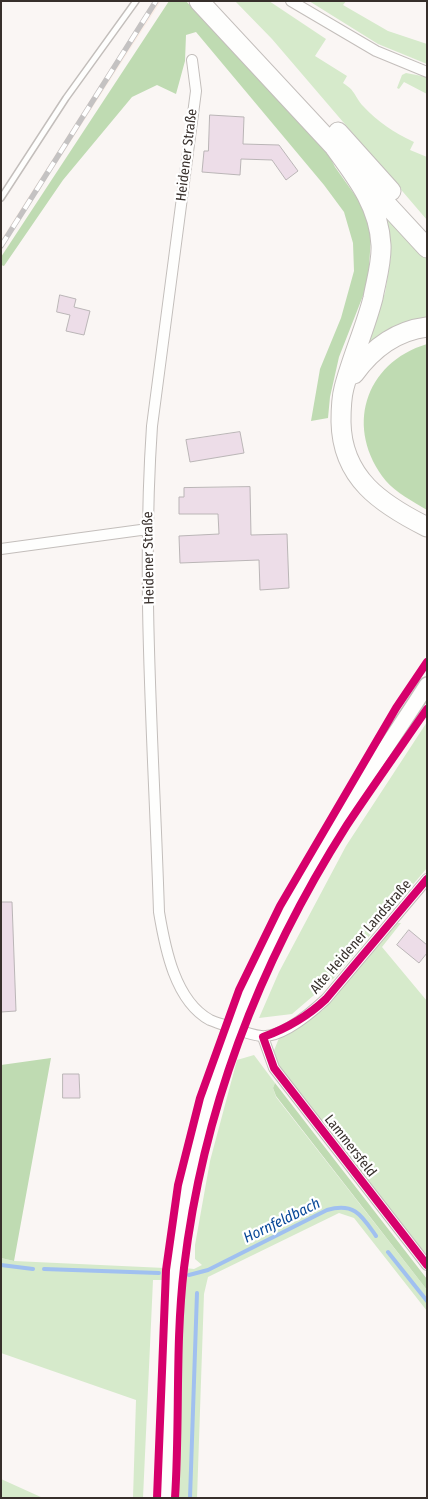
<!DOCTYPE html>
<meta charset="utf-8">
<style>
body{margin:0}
#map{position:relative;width:428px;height:1499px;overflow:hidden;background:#faf6f4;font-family:"Fira Sans Condensed",sans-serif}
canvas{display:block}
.frame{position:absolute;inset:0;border:2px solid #372f2b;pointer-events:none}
</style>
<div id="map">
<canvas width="428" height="1499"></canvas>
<div class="frame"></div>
</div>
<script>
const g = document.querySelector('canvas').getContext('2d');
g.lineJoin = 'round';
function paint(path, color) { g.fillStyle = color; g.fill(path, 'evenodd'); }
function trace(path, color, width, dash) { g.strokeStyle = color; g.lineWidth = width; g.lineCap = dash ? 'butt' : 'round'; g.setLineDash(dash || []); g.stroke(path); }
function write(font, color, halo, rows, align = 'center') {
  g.font = font + ' "Fira Sans Condensed",sans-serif'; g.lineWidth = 4.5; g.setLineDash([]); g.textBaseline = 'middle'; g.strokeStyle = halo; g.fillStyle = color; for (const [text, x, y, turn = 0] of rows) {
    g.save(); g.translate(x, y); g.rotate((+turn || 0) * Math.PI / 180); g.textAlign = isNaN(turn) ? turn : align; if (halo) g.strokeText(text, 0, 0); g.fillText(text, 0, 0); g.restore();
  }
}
const built = new Path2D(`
 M 153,1 L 161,1 L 1,250 L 1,240 Z`);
const green = new Path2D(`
 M 235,1 L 269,1 L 326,39 L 315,56 L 347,76 L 343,83 C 356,91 354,96 363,106 C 378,122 393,132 414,142 L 410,150 L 427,157 L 427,220 L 272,39 Z
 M 309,1 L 346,1 L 343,5 L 388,31 L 427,44 L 427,64 L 378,44 Z
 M 406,73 L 427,77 L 427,94 L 404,82 L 399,89 L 397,88 L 402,75 Z
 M 383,207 L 427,259 L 427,319 L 361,354 L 385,293 L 391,256 Z
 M 427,722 L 427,868 L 334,978 L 292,1014 L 259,1018 L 279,972 L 346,846 Z
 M 396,923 L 401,923 L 382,947 L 427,1001 L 427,1258 L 281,1069 L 279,1070 L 273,1053 L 279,1038 L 297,1029 L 323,1010 Z
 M 254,1055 L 275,1083 L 273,1088 L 276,1097 L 427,1290 L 427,1311 L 354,1218 L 339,1213 L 208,1277 L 204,1294 L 197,1498 L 176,1498 L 185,1268 L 194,1269 L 202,1265 L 195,1259 L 195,1245 L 210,1161 L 237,1060 Z
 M 1,1258 L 14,1261 L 165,1268 L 163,1280 L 153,1280 L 143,1498 L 133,1498 L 136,1400 L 1,1353 Z
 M 1,1479 L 43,1498 L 1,1498 Z`);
const forest = new Path2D(`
 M 169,1 L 186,1 L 328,153 L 335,167 L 362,205 L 371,236 L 368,283 L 339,357 L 330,397 L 328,418 L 311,421 L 320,369 L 341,318 L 354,271 L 353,243 L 344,212 L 324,185 L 196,32 L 186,35 L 185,61 L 176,94 L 157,85 L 132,97 L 63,180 L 4,266 L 1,265 L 1,257 Z
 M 427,344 L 427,510 C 414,502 395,492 386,481 C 344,429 364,363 427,344 Z
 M 51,1058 L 14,1261 L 1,1258 L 1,1065 Z
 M 275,1083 L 427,1279 L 427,1290 L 276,1096 L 273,1088 Z`);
const stream = new Path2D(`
 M 388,1252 L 427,1301
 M 1,1265 L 33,1269
 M 44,1269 L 159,1273
 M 189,1275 L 208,1270 L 327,1210 C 355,1202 362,1216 376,1236
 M 190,1498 L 197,1293`);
const building = new Path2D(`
 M 210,115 L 244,117 L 243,144 L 279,145 L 298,171 L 286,180 L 272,160 L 241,159 L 240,175 L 202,172 L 204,151 L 208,151 Z
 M 60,295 L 76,299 L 74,307 L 90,311 L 84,335 L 66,331 L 70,315 L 57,312 Z
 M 240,432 L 244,453 L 190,462 L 186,440 Z
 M 250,487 L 251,535 L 287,534 L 289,588 L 260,590 L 259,560 L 180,563 L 179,536 L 219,534 L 218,514 L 179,514 L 179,497 L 184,497 L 184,488 Z
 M 1,902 L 12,902 L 16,1011 L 1,1012 Z
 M 409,930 L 427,945 L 427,953 L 419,963 L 397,945 Z
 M 63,1074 L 79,1074 L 80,1098 L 63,1098 Z`);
const lane = new Path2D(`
 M 1,198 L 66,98 L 136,1`);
const street = new Path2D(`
 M 291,1 L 376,51 L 427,72
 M 192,60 L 196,91 L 152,426 C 141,586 154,752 159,912 C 165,948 175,1001 210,1020 C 217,1023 225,1025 232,1028 C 241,1031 252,1035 261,1036 C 282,1038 312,1012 326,999 L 427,879
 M 1,549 L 148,529
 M 263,1037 L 274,1068 L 427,1265`);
const secondary = new Path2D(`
 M 166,1498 C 171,1406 167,1313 181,1222 C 202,1077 264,942 341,817 C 368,773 399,729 427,685`);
const highway = new Path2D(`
 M 199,1 L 343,156
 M 338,132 L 391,191
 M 335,148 C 357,178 379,206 381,245 C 382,262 376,281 373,298 C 365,329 352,357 344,388 C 341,399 341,411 341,422 C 342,478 381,504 427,527
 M 368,184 L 427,248
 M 354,374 C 372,349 395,331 427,327`);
const rail = new Path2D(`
 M 1,246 L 156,1`);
const cycleway = new Path2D(`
 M 427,879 L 326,999 C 307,1017 288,1028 263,1037 L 274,1068 L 427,1265
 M 157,1498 L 166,1270 L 178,1185 L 200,1098 L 239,990 L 280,906 L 396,708 L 427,662
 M 175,1498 C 180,1422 175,1344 184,1268 C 203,1109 261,960 347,825 C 373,786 400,748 427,709`);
const streetNames = [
 ["Heidener Straße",187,155,-83],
 ["Heidener Straße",149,558,-91],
 ["Alte Heidener Landstraße",361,937,-49],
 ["Lammersfeld",350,1146,52]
];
const waterNames = [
 ["Hornfeldbach",282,1221,-26]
];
paint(built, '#fbeee6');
paint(green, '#d6eacb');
paint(forest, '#bfdbb2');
trace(stream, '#a0c0f0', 4);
paint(building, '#eddde8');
trace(building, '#bab5b6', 1);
trace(lane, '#c3bebb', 8);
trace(street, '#c3bebb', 12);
trace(secondary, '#c3bebb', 18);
trace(highway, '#c3bebb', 21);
trace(lane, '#fefefd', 5);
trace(street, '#fefefd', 10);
trace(secondary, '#fefefd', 15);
trace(highway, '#fefefd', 19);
trace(rail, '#c4c2c2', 5.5);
trace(rail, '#fff', 4, [11]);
trace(cycleway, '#d6006c', 8);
write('14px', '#372f2b', '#fff', streetNames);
write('italic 15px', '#084898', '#fff', waterNames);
</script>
